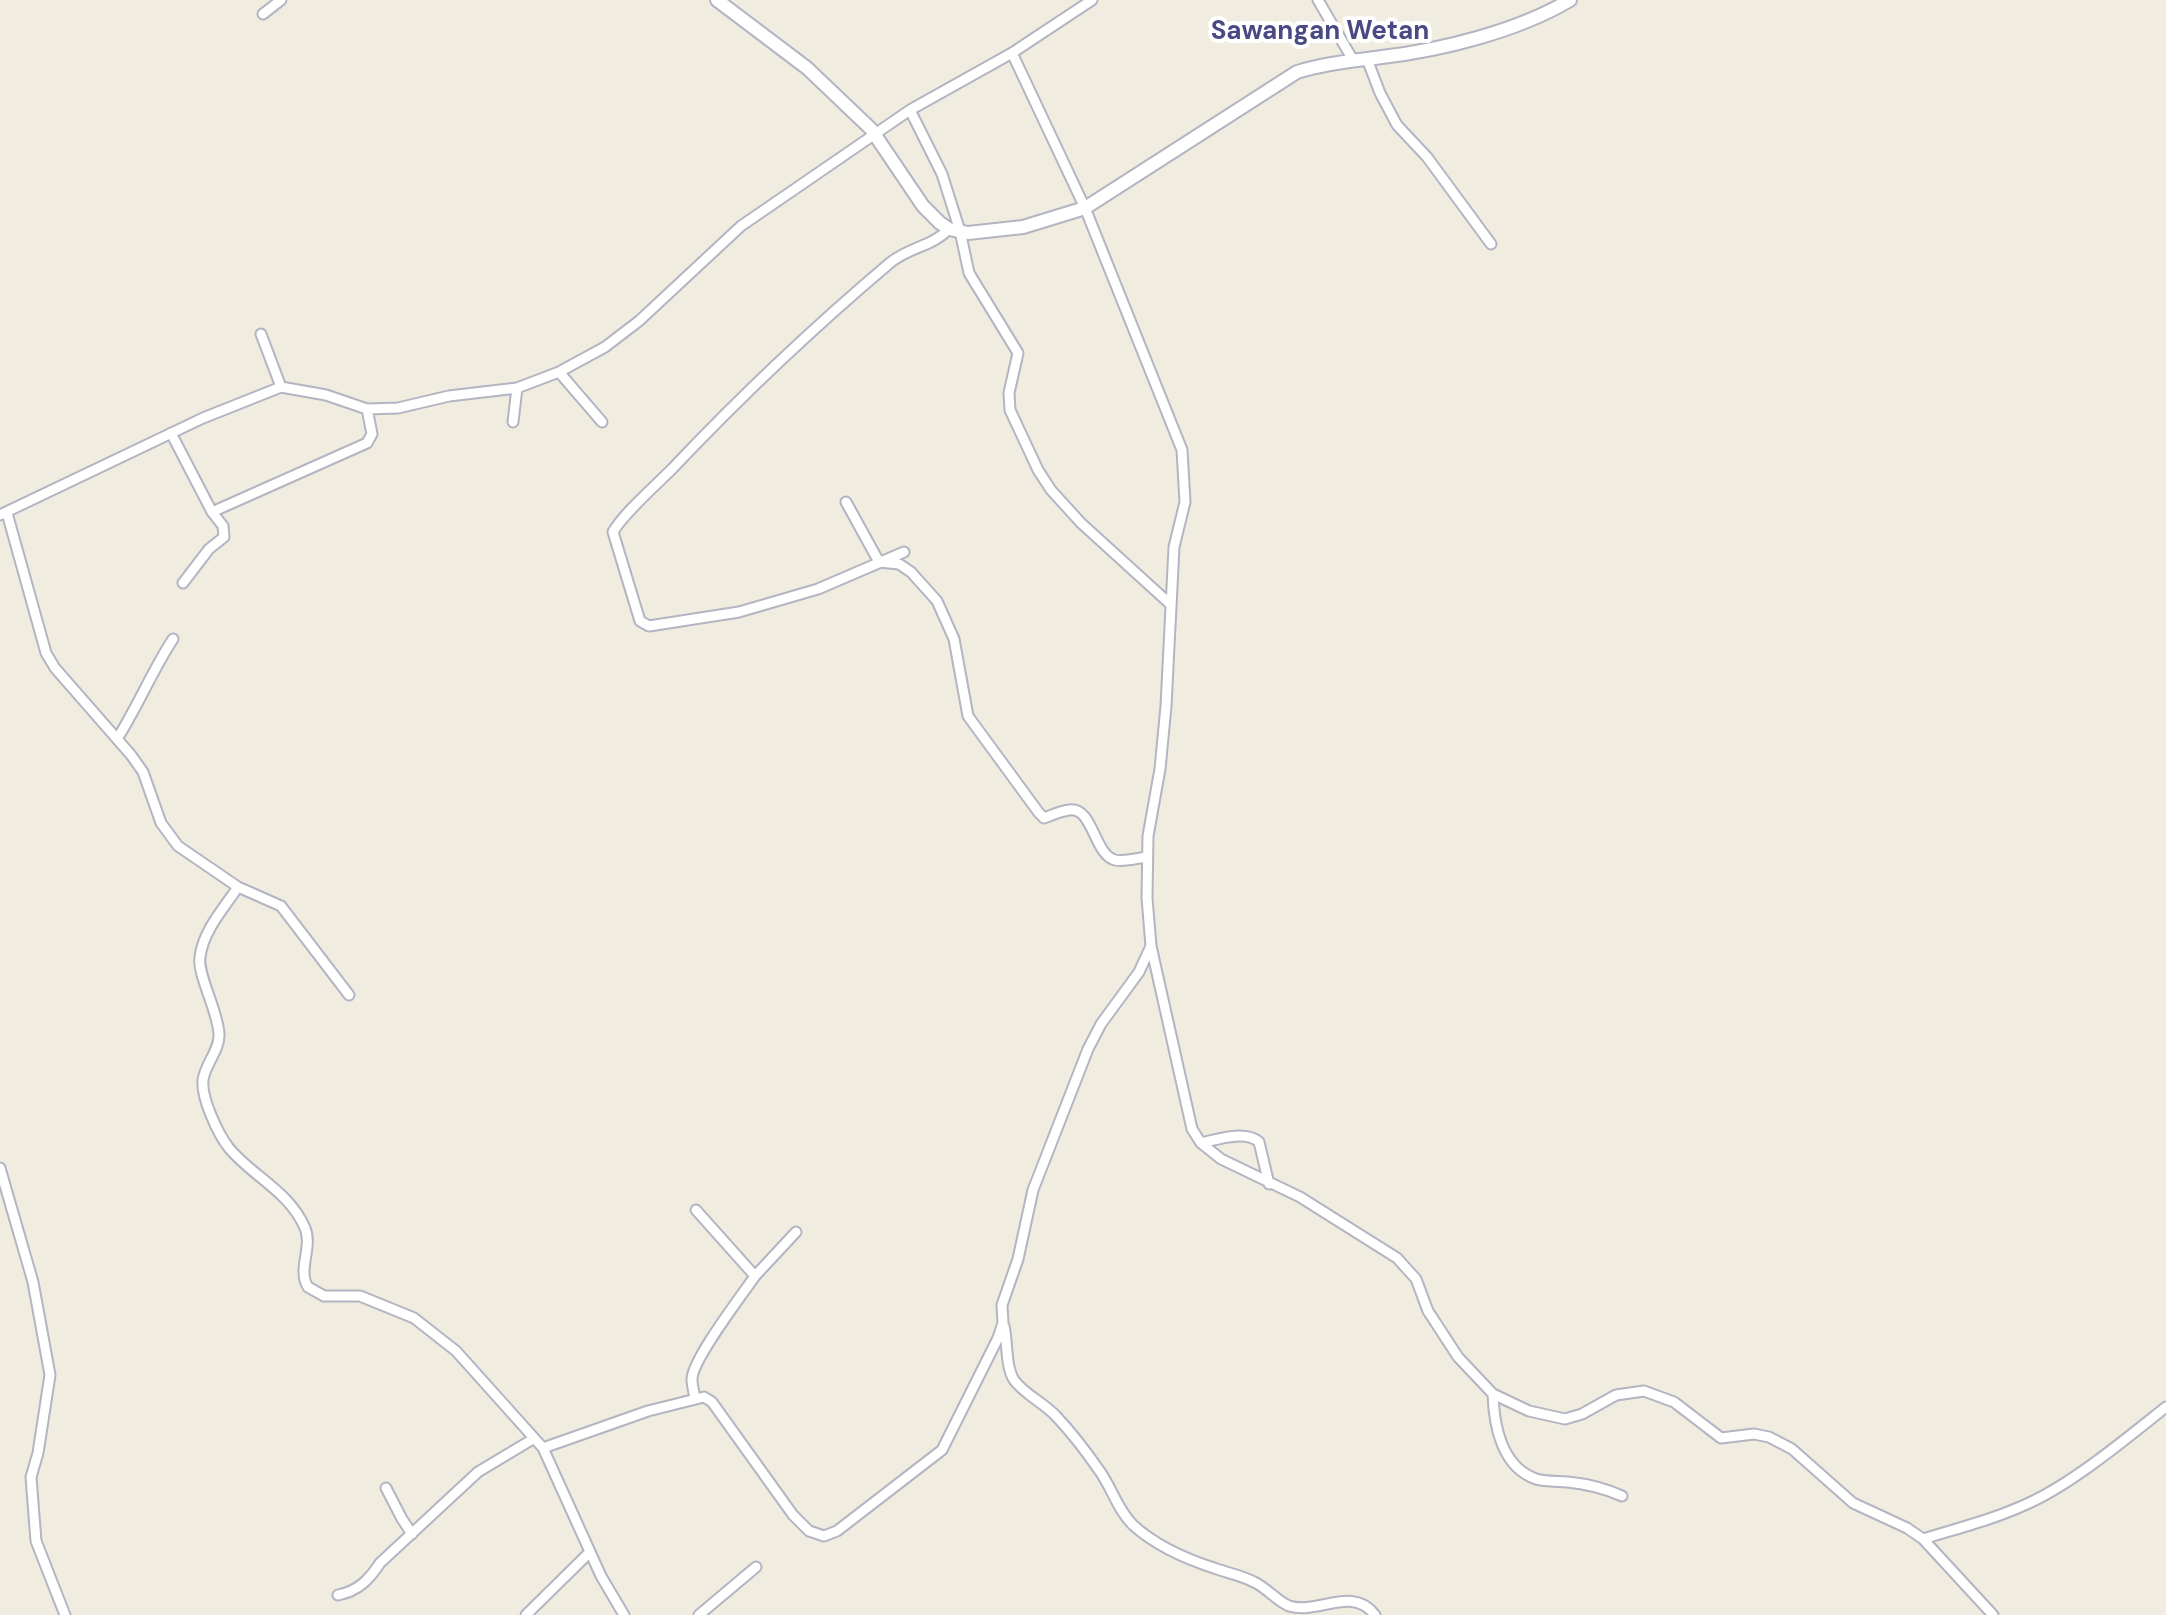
<!DOCTYPE html>
<style>
body{margin:0}
canvas{display:block;background:#f0ece0}
</style>
<canvas width="2166" height="1615"></canvas>
<script>
const g = document.querySelector('canvas').getContext('2d');
g.lineJoin = 'round';
function trace(path, color, width, dash) { g.strokeStyle = color; g.lineWidth = width; g.lineCap = dash ? 'butt' : 'round'; g.setLineDash(dash || []); g.stroke(path); }
function write(font, color, halo, rows, align = 'center') {
  g.font = font + ' "DM Sans",sans-serif'; g.lineWidth = 8; g.setLineDash([]); g.textBaseline = 'middle'; g.strokeStyle = halo; g.fillStyle = color; for (const [text, x, y, turn = 0] of rows) {
    g.save(); g.translate(x, y); g.rotate((+turn || 0) * Math.PI / 180); g.textAlign = isNaN(turn) ? turn : align; if (halo) g.strokeText(text, 0, 0); g.fillText(text, 0, 0); g.restore();
  }
}
const street = new Path2D(`
 M 1318,0 L 1353,60
 M 263,14 L 281,0
 M 1012,53 L 1092,0
 M 1367,59 L 1380,93 L 1397,125 L 1427,157 L 1491,244
 M 910,110 L 942,174 L 960,231 L 969,273 L 1018,353 L 1009,393 L 1010,410 L 1038,470 L 1051,490 L 1081,523 L 1169,603
 M 261,334 L 281,387
 M 559,372 L 602,422
 M 513,422 L 517,388
 M 171,433 L 212,512 L 223,526 L 224,537 L 209,549 L 183,583
 M 846,502 L 879,562 L 899,564 L 911,572 L 937,601 L 954,639 L 968,716 L 1039,813 L 1044,818 C 1052,815 1061,811 1069,810 C 1093,806 1094,855 1115,860 C 1125,862 1138,858 1147,857
 M 212,512 L 367,443 L 372,434 L 367,409
 M 7,513 L 46,653 L 55,668 L 131,755 L 143,772 L 161,823 L 178,846 L 238,887 L 281,906 L 349,995
 M 0,515 L 203,418 L 281,387 L 326,395 L 367,409 L 398,408 L 449,396 L 517,388 L 559,372 L 605,347 L 639,321 L 741,226 L 910,110 L 1012,53 L 1085,208 L 1182,450 L 1185,502 L 1174,547 L 1166,706 L 1160,769 L 1148,836 L 1147,898 L 1151,946 L 1192,1129 L 1201,1143 L 1221,1159 L 1300,1197 L 1397,1258 L 1416,1279 L 1428,1311 L 1458,1357 L 1493,1394 L 1529,1411 L 1565,1419 L 1582,1414 L 1616,1395 L 1644,1391 L 1674,1402 L 1721,1438 L 1754,1434 L 1769,1437 L 1792,1449 L 1853,1503 L 1907,1528 L 1923,1539 L 1993,1615
 M 904,552 L 818,589 L 739,612 L 649,626 L 640,621 L 613,532 C 623,514 656,485 672,469 C 741,396 814,327 891,262 C 910,247 933,246 949,229
 M 117,739 C 138,706 152,671 173,639
 M 238,887 C 224,908 203,931 200,957 C 197,974 218,1011 219,1034 C 220,1050 205,1064 203,1080 C 201,1098 218,1134 229,1148 C 253,1177 289,1191 305,1228 C 313,1247 297,1270 308,1287 L 324,1296 L 360,1296 L 414,1318 L 456,1351 L 543,1448
 M 1201,1143 C 1218,1139 1246,1130 1259,1142 L 1269,1184
 M 0,1168 L 33,1282 L 50,1375 L 38,1453 L 31,1477 L 36,1541 L 65,1615
 M 755,1276 L 796,1232
 M 1004,1326 C 1008,1343 1005,1365 1014,1380 C 1024,1394 1044,1403 1056,1416 C 1072,1433 1088,1454 1101,1473 C 1113,1491 1118,1510 1133,1525 C 1155,1545 1186,1559 1214,1568 C 1227,1573 1241,1575 1254,1582 C 1267,1588 1277,1601 1289,1606 C 1319,1615 1352,1585 1375,1615
 M 1493,1394 C 1494,1426 1502,1467 1536,1479 C 1546,1482 1558,1481 1568,1482 C 1588,1484 1604,1488 1622,1496
 M 695,1398 C 694,1393 692,1385 692,1379 C 692,1360 742,1295 755,1276 L 696,1210
 M 386,1488 L 402,1519 L 412,1534
 M 1923,1539 C 1959,1528 1995,1519 2029,1503 C 2073,1483 2127,1438 2166,1407
 M 338,1595 C 358,1591 369,1580 380,1563 L 478,1472 L 533,1439
 M 526,1615 L 590,1552
 M 624,1615 L 601,1576 L 543,1448 L 648,1411 L 704,1397 L 712,1402 L 793,1515 L 809,1531 L 824,1536 L 837,1531 L 942,1450 L 998,1338 L 1003,1323 L 1002,1305 L 1018,1259 L 1033,1190 L 1049,1149 L 1088,1049 L 1101,1024 L 1139,972 L 1151,946
 M 699,1615 L 756,1567`);
const secondary = new Path2D(`
 M 717,0 L 807,68 L 871,129 L 923,206 L 940,223 L 949,229 L 968,233 L 1023,227 L 1085,208 L 1297,72 C 1325,63 1353,61 1382,57 C 1442,50 1518,31 1570,0`);
const quarterNames = [
 ["Sawangan Wetan",1320,32]
];
trace(street, '#b4b4c2', 13);
trace(secondary, '#b4b4c2', 16);
trace(street, '#fff', 9);
trace(secondary, '#fff', 12);
write('bold 26px', '#494a84', '#fff', quarterNames);
</script>
